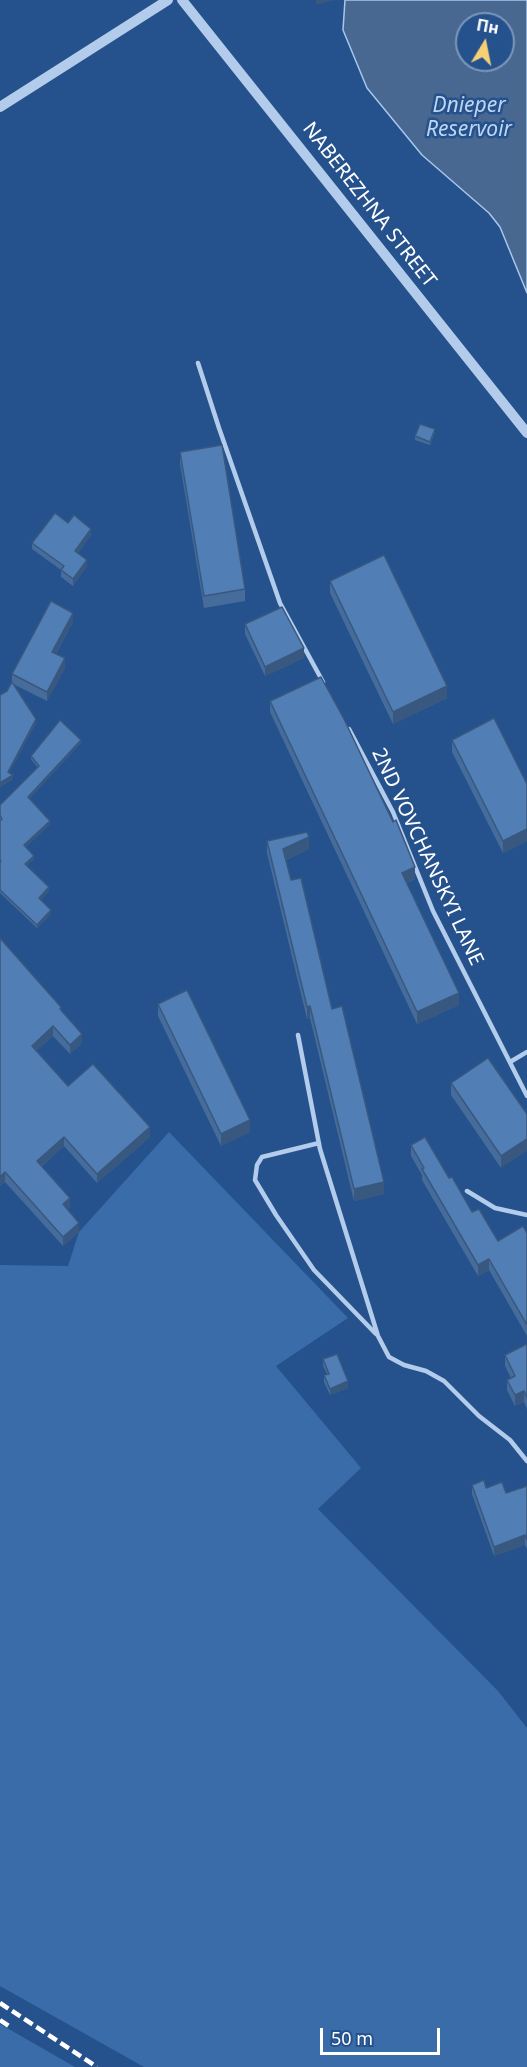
<!DOCTYPE html>
<meta charset="utf-8">
<style>
body{margin:0}
#map{position:relative;width:527px;height:2067px;overflow:hidden;background:#25528c;font-family:"Noto Sans",sans-serif}
canvas{display:block}
.north{position:absolute;left:455px;top:12px;width:60px;height:60px;box-sizing:border-box;background:#25528c;border:2px solid #7c97ba;border-radius:50%;rotate:10deg;font-size:16px;font-weight:700;line-height:24px;text-align:center;color:#fff}
.north::after{content:'';display:block;margin:auto;width:21px;height:27px;background:#f5d077;clip-path:polygon(50% 0,100% 100%,50% 72%,0 100%)}
.scale{position:absolute;left:320px;top:2028px;width:120px;height:27px;box-sizing:border-box;border:3px solid #fff;border-top:0;padding-left:8px;font-size:18px;line-height:21px;white-space:nowrap;color:#fff;-webkit-text-stroke:4px #25528c;paint-order:stroke}
</style>
<div id="map">
<canvas width="527" height="2067"></canvas>
<div class="north">Пн</div>
<div class="scale">50 m</div>
</div>
<script>
const g = document.querySelector('canvas').getContext('2d');
g.lineJoin = 'round';
function paint(path, color) { g.fillStyle = color; g.fill(path, 'evenodd'); }
function trace(path, color, width, dash) { g.strokeStyle = color; g.lineWidth = width; g.lineCap = dash ? 'butt' : 'round'; g.setLineDash(dash || []); g.stroke(path); }
function write(font, color, halo, rows, align = 'center') {
  g.font = font + ' "Noto Sans",sans-serif'; g.lineWidth = 5; g.setLineDash([]); g.textBaseline = 'middle'; g.strokeStyle = halo; g.fillStyle = color; for (const [text, x, y, turn = 0] of rows) {
    g.save(); g.translate(x, y); g.rotate((+turn || 0) * Math.PI / 180); g.textAlign = isNaN(turn) ? turn : align; if (halo) g.strokeText(text, 0, 0); g.fillText(text, 0, 0); g.restore();
  }
}
const green = new Path2D(`
 M 169,1132 L 348,1318 L 276,1366 L 361,1468 L 318,1509 L 498,1691 L 527,1728 L 527,2067 L 144,2067 L 0,1986 L 0,1265 L 68,1266 L 79,1232 Z
 M 0,2024 L 75,2067 L 0,2067 Z`);
const water = new Path2D(`
 M 345,0 L 527,0 L 527,293 L 500,227 L 489,213 L 422,155 L 367,88 L 343,30 ZM 467,24 L 503,24 L 503,60 L 467,60 Z`);
const service = new Path2D(`
 M 198,363 L 219,428 L 280,603 L 323,682
 M 349,729 L 393,812 L 433,911 L 527,1096
 M 298,1035 L 320,1149 L 378,1336 L 389,1357 L 404,1365 L 426,1371 L 444,1381 L 479,1416 L 510,1440 L 527,1461
 M 510,1062 L 527,1052
 M 319,1143 L 262,1157 L 257,1165 L 255,1180 L 276,1215 L 314,1270 L 376,1334
 M 467,1191 L 495,1208 L 527,1215`);
const tertiary = new Path2D(`
 M 182,0 L 527,433
 M 0,107 L 168,0`);
const rail = new Path2D(`
 M 0,2003 L 97,2067
 M 0,2020 L 9,2026`);
const wall = new Path2D(`
 M 435,432 L 430,445 L 415,440 L 415,436 Z
 M 180,452 L 245,589 L 245,601 L 204,608 L 180,464 Z
 M 68,523 L 91,535 L 78,553 L 87,566 L 73,586 L 61,577 L 61,570 L 32,549 L 32,543 Z
 M 330,581 L 447,698 L 393,724 L 330,593 Z
 M 73,622 L 56,654 L 65,668 L 47,701 L 13,684 L 36,723 L 9,773 L 13,779 L 0,787 L 7,691 L 12,683 L 12,674 Z
 M 245,624 L 304,658 L 265,676 L 245,634 Z
 M 270,701 L 415,879 L 407,883 L 459,1005 L 417,1024 L 270,712 Z
 M 452,740 L 527,784 L 527,841 L 503,853 L 452,752 Z
 M 81,743 L 29,799 L 50,824 L 26,847 L 34,859 L 26,866 L 49,891 L 40,900 L 51,914 L 37,928 L 0,893 L 0,821 L 1,820 L 0,819 L 0,805 L 38,768 L 31,759 L 31,756 Z
 M 267,841 L 309,849 L 286,860 L 291,880 L 332,1009 L 384,1194 L 354,1201 L 310,1018 L 307,1019 L 267,853 Z
 M 0,938 L 61,1010 L 82,1043 L 70,1054 L 53,1036 L 36,1051 L 68,1086 L 150,1137 L 97,1183 L 64,1146 L 42,1166 L 70,1207 L 67,1210 L 79,1232 L 63,1246 L 5,1182 L 0,1186 Z
 M 158,1004 L 250,1132 L 221,1146 L 158,1016 Z
 M 451,1083 L 527,1114 L 501,1168 L 451,1095 Z
 M 411,1145 L 449,1178 L 472,1212 L 498,1241 L 527,1233 L 527,1336 L 489,1270 L 478,1276 L 422,1180 L 422,1175 L 411,1156 Z
 M 527,1344 L 527,1409 L 524,1402 L 515,1406 L 507,1390 L 507,1380 L 511,1378 L 505,1366 L 505,1355 Z
 M 323,1359 L 348,1388 L 330,1395 L 324,1382 L 324,1375 L 327,1374 L 323,1366 Z
 M 472,1485 L 506,1493 L 527,1486 L 527,1549 L 525,1545 L 494,1556 L 472,1494 Z`);
const shadedWall = new Path2D(`
 M 316,0 L 335,0 L 316,5 Z
 M 91,529 L 91,535 L 75,557 L 75,551 Z
 M 87,560 L 87,566 L 73,586 L 73,579 Z
 M 73,613 L 73,622 L 52,661 L 52,652 Z
 M 304,648 L 304,658 L 265,676 L 265,667 Z
 M 65,658 L 65,668 L 47,701 L 47,692 Z
 M 447,686 L 447,698 L 393,724 L 393,712 Z
 M 36,719 L 36,723 L 8,775 L 8,772 Z
 M 81,740 L 81,743 L 28,800 L 28,797 Z
 M 13,775 L 13,779 L 0,787 L 0,783 Z
 M 50,821 L 50,824 L 24,849 L 24,845 Z
 M 527,829 L 527,841 L 503,853 L 503,841 Z
 M 309,837 L 309,849 L 283,861 L 283,849 Z
 M 34,856 L 34,859 L 25,868 L 25,864 Z
 M 415,867 L 415,879 L 402,885 L 402,873 Z
 M 49,887 L 49,891 L 39,902 L 39,898 Z
 M 51,910 L 51,914 L 37,928 L 37,925 Z
 M 459,993 L 459,1005 L 417,1024 L 417,1012 Z
 M 310,1006 L 310,1018 L 307,1019 L 307,1007 Z
 M 53,1026 L 53,1036 L 32,1055 L 32,1046 Z
 M 82,1034 L 82,1043 L 70,1054 L 70,1045 Z
 M 250,1120 L 250,1132 L 221,1146 L 221,1134 Z
 M 150,1127 L 150,1137 L 97,1183 L 97,1174 Z
 M 64,1137 L 64,1146 L 37,1170 L 37,1161 Z
 M 527,1139 L 527,1151 L 501,1168 L 501,1156 Z
 M 5,1172 L 5,1182 L 0,1186 L 0,1177 Z
 M 384,1182 L 384,1194 L 354,1201 L 354,1189 Z
 M 70,1198 L 70,1207 L 63,1214 L 63,1204 Z
 M 79,1223 L 79,1232 L 63,1246 L 63,1237 Z
 M 489,1259 L 489,1270 L 478,1276 L 478,1265 Z
 M 348,1381 L 348,1388 L 330,1395 L 330,1389 Z
 M 524,1391 L 524,1402 L 515,1406 L 515,1395 Z
 M 525,1535 L 525,1545 L 494,1556 L 494,1547 Z`);
const building = new Path2D(`
 M 420,424 L 435,429 L 430,442 L 415,436 Z
 M 222,445 L 245,589 L 204,596 L 180,452 Z
 M 55,513 L 68,523 L 74,515 L 91,529 L 75,551 L 87,560 L 73,579 L 61,570 L 64,566 L 32,543 Z
 M 384,555 L 447,686 L 393,712 L 330,581 Z
 M 51,601 L 73,613 L 52,652 L 65,658 L 47,692 L 12,674 Z
 M 282,607 L 304,648 L 265,667 L 245,624 Z
 M 321,677 L 344,719 L 393,822 L 396,820 L 415,867 L 402,873 L 459,993 L 417,1012 L 270,701 Z
 M 12,682 L 36,719 L 8,772 L 13,775 L 0,783 L 0,695 L 7,691 Z
 M 494,718 L 527,784 L 527,829 L 503,841 L 452,740 Z
 M 60,720 L 81,740 L 28,797 L 50,821 L 24,845 L 34,856 L 25,864 L 49,887 L 39,898 L 51,910 L 37,925 L 0,890 L 0,863 L 1,861 L 0,860 L 0,821 L 2,819 L 0,815 L 0,805 L 39,766 L 31,756 Z
 M 307,832 L 309,837 L 283,849 L 291,880 L 301,878 L 332,1009 L 342,1006 L 384,1182 L 354,1189 L 310,1006 L 307,1007 L 267,841 Z
 M 0,938 L 61,1007 L 60,1009 L 82,1034 L 70,1045 L 53,1026 L 32,1046 L 68,1086 L 93,1064 L 150,1127 L 97,1174 L 64,1137 L 37,1161 L 70,1198 L 63,1204 L 79,1223 L 63,1237 L 5,1172 L 0,1177 Z
 M 187,990 L 250,1120 L 221,1134 L 158,1004 Z
 M 488,1058 L 527,1114 L 527,1139 L 501,1156 L 451,1083 Z
 M 425,1137 L 449,1178 L 452,1177 L 472,1212 L 479,1209 L 498,1241 L 523,1226 L 527,1233 L 527,1325 L 489,1259 L 478,1265 L 422,1169 L 424,1168 L 411,1145 Z
 M 527,1344 L 527,1398 L 524,1391 L 515,1395 L 507,1380 L 515,1376 L 505,1355 Z
 M 337,1354 L 348,1381 L 330,1389 L 324,1375 L 329,1374 L 323,1359 Z
 M 484,1480 L 486,1488 L 502,1482 L 506,1493 L 527,1486 L 527,1540 L 525,1535 L 494,1547 L 472,1485 Z`);
const streetNames = [
 ["NABEREZHNA STREET",369,205,52],
 ["2ND VOVCHANSKYI LANE",427,857,65]
];
const waterNames = [
 ["Dnieper",469,106],
 ["Reservoir",469,130]
];
paint(green, '#396ca9');
paint(water, '#486892');
trace(water, '#a7c7eb', 1.5);
trace(service, '#b3cceb', 4.5);
trace(tertiary, '#b3cceb', 10);
trace(rail, '#fff', 4.5, [10, 4.5]);
paint(wall, '#466c9c');
paint(shadedWall, '#39587f');
paint(building, '#517eb5');
trace(building, '#39587f', 1.5);
write('20px', '#fff', '#25528c', streetNames);
write('italic 21px', '#bfd6f2', '#25528c', waterNames);
</script>
